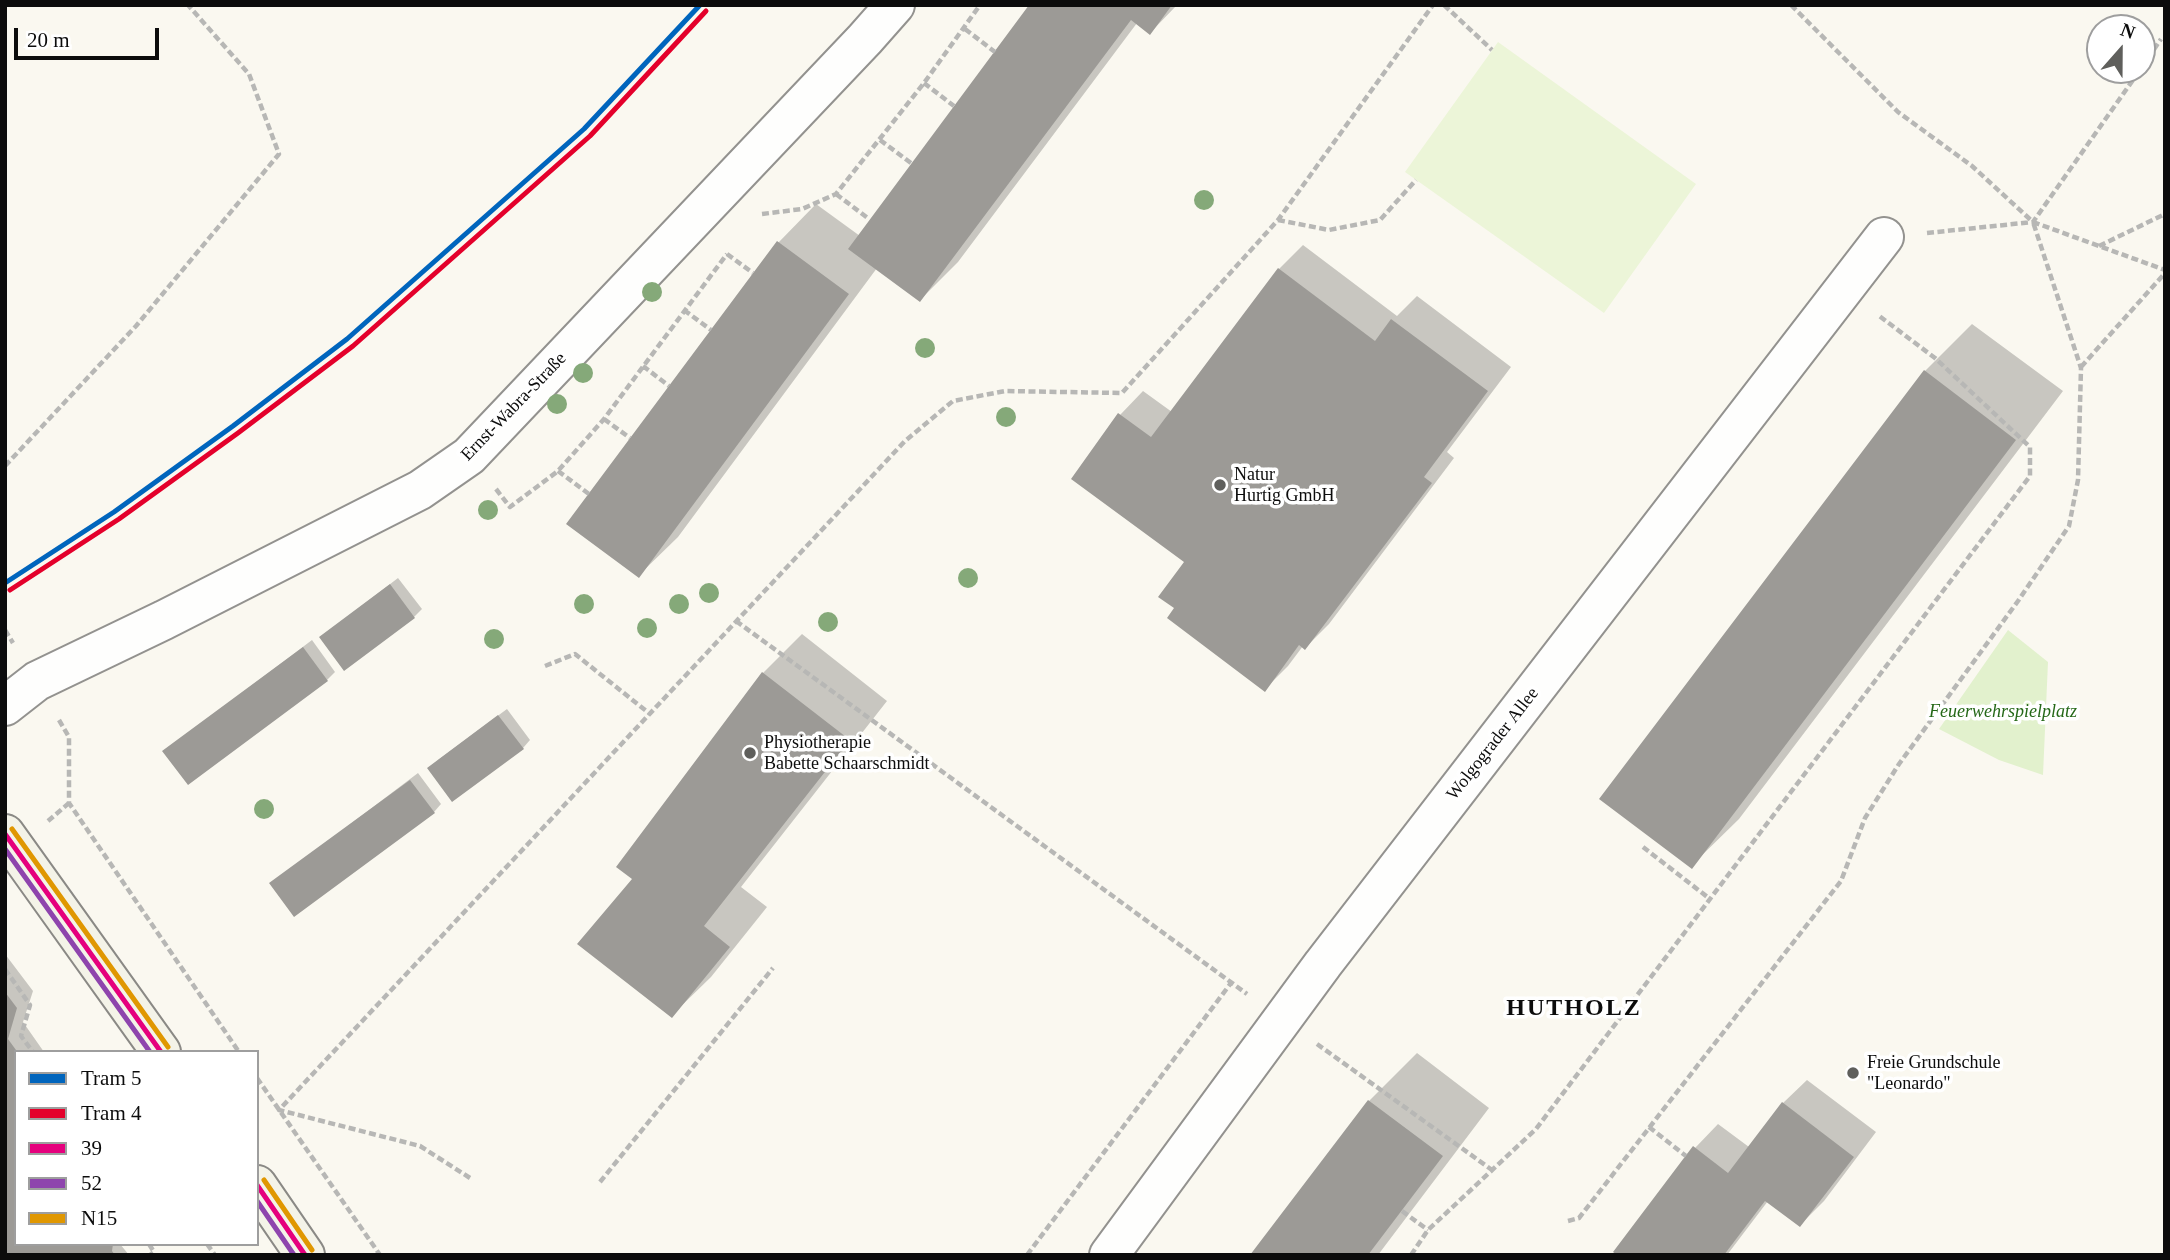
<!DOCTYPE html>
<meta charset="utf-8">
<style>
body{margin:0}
#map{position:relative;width:2170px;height:1260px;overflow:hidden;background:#faf8f0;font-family:"Times New Roman",serif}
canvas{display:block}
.frame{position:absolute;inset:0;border:7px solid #0c0c0c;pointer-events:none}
.legend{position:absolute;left:14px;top:1050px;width:245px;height:196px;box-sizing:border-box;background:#fff;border:2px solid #9e9e9e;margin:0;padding:9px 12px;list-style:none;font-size:21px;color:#0c0c0c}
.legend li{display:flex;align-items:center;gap:14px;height:35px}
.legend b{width:35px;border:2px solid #9e9e9e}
.north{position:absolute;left:2086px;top:14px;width:70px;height:70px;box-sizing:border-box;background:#fff;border:2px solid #9e9e9e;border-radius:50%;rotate:21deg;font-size:19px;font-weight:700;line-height:28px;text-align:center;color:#0c0c0c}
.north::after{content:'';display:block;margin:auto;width:24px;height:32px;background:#5f5f5c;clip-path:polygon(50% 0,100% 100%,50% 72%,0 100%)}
.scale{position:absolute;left:14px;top:28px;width:145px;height:32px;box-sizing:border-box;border:4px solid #0c0c0c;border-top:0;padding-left:9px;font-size:21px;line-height:24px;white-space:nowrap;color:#0c0c0c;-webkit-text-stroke:5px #fff;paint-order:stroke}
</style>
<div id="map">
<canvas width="2170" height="1260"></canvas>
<div class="frame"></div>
<ul class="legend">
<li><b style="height:9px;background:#0065bd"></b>Tram 5</li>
<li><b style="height:9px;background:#e4002b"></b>Tram 4</li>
<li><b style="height:9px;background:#e5007d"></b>39</li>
<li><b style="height:9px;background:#8e44ad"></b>52</li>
<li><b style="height:9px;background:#e09701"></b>N15</li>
</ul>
<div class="north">N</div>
<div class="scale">20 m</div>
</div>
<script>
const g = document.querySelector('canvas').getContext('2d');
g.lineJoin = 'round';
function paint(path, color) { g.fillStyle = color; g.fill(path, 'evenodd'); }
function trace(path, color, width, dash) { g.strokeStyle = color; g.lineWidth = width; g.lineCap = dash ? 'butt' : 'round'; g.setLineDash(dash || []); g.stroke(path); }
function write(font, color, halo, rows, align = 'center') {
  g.font = font + ' "Times New Roman",serif'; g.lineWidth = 7; g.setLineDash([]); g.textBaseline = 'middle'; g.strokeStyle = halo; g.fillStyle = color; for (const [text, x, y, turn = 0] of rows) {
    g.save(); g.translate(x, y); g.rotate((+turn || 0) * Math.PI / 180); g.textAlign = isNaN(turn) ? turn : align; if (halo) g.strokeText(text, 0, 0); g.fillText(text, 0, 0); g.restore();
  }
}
const green = new Path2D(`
 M 2008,630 L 2048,662 L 2043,775 L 1999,760 L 1939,729 Z`);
const pitch = new Path2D(`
 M 1498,42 L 1696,184 L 1604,313 L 1405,172 Z`);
const shadow = new Path2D(`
 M 1031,5 L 1177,5 L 1150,33 L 1137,23 L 958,262 L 920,300 L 877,268 L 678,537 L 639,575 L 778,243 L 816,204 L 860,236 Z
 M 1303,245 L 1397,316 L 1417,296 L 1511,367 L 1447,452 L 1454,458 L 1329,624 L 1305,648 L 1303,646 L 1288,666 L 1264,690 L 1176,608 L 1186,561 L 1120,415 L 1143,391 L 1172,412 L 1279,269 Z
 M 1972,324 L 2063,391 L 1739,819 L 1691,866 L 1925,371 Z
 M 398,578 L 422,609 L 414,617 L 321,637 Z
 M 802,634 L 887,701 L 741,887 L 767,907 L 711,977 L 672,1015 L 634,878 L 619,866 L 763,673 Z
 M 312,640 L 335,672 L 327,680 L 165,751 Z
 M 507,709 L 530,740 L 523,748 L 438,760 Z
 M 418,773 L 441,804 L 434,812 L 271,884 Z
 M 5,954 L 33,991 L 23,1022 L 44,1052 L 16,1052 L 16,1244 L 120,1244 L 129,1255 L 5,1255 Z
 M 1417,1053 L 1489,1108 L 1378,1255 L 1252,1255 L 1369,1101 Z
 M 1807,1080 L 1876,1132 L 1824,1201 L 1800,1225 L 1768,1201 L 1727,1255 L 1620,1255 L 1695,1148 L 1718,1124 L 1749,1147 L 1783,1103 Z`);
const building = new Path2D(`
 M 1029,5 L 1172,5 L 1150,35 L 1131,20 L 920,302 L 848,249 Z
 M 777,241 L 849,294 L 639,578 L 566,524 Z
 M 1278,268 L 1375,341 L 1391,319 L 1488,391 L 1424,477 L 1432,483 L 1305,650 L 1299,645 L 1265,692 L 1167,618 L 1174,608 L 1158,597 L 1184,562 L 1071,479 L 1118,413 L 1151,437 Z
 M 1924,370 L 2016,440 L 1692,869 L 1599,799 Z
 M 390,584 L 415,618 L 344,671 L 319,637 Z
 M 303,647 L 328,681 L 188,785 L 162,751 Z
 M 762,672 L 850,740 L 704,926 L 730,947 L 672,1018 L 577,944 L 632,879 L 616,867 Z
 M 498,715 L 524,749 L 452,802 L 427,768 Z
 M 410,780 L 435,813 L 294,917 L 269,883 Z
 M 5,992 L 17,1008 L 8,1039 L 16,1050 L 16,1244 L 113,1244 L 112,1251 L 115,1255 L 5,1255 Z
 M 1368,1100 L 1443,1156 L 1368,1255 L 1250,1255 Z
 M 1782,1102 L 1854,1157 L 1800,1227 L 1765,1201 L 1724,1255 L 1617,1255 L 1613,1252 L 1693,1146 L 1728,1173 Z`);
const path = new Path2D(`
 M 1444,5 L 1492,50
 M 1791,5 L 1898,112 L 1972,166 L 2033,222 L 2165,270
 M 965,29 L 995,52
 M 2142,67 L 2161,39
 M 924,83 L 954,106
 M 880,140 L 911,163
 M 836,194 L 869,219
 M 762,214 L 802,209 L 836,194 L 924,83 L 980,5
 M 1278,220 L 1329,230 L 1380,220 L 1416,180
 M 1927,233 L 2033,222 L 2140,70
 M 2099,246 L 2165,214
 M 727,254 L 753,273
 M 684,310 L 711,330
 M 643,366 L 669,386
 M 2081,367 L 2165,273
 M 604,419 L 630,438
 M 5,466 L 136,326 L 279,154 L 249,74 L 188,5
 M 558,471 L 589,494
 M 496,489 L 510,507 L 558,471 L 604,419 L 727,254
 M 736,621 L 1247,994
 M 5,630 L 13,643
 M 545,666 L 575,654 L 650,714
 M 59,720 L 69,737 L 69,803 L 239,1052
 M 48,821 L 69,803
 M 1643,847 L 1710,899
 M 5,969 L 30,1005 L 21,1036 L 33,1052
 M 1317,1044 L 1492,1170
 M 257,1078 L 380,1255
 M 1649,1127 L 1686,1156
 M 470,1178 L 420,1146 L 279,1110 L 905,441 L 953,401 L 1005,391 L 1122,393 L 1278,220 L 1433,5
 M 600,1182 L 773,968
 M 1402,1211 L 1428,1230
 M 1568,1221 L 1579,1218 L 1841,881 L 1865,818 L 1899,764 L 2018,601 L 2069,526 L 2078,480 L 2081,368 L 2033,222
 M 149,1244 L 154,1252 L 150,1255
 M 207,1244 L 215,1255
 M 1027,1255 L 1231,983
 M 1411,1255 L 1428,1230 L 1536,1129 L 2030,476 L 2030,447 L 1935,358 L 1878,315`);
const minor = new Path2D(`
 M 5,706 L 37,681 L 164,620 L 420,490 L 469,456 L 865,39 L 895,5
 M 1109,1255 L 1323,964 L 1884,237`);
const secondary = new Path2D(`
 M 5,834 L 161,1052
 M 257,1185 L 305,1255`);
const bus1 = new Path2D(`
 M 5,834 L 161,1052
 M 257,1185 L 305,1255`);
const bus2 = new Path2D(`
 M 5,849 L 150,1052
 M 257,1201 L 294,1255`);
const bus3 = new Path2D(`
 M 12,829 L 168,1047
 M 264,1180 L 312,1250`);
const tram1 = new Path2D(`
 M 5,583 L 114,512 L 233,426 L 347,339 L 584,129 L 700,5`);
const tram2 = new Path2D(`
 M 10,590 L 119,519 L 238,433 L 353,346 L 590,136 L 706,11`);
const trees = [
 [1204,200],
 [652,292],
 [925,348],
 [583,373],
 [557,404],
 [1006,417],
 [488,510],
 [968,578],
 [709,593],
 [584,604],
 [679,604],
 [828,622],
 [647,628],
 [494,639],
 [264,809]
];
const markers = [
 [1220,485,7,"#5f5f5c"],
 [750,753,7,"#5f5f5c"],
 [1853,1073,7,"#5f5f5c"]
];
const streetNames = [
 ["Ernst-Wabra-Straße",514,407,-46],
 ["Wolgograder Allee",1493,744,-52]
];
const poiNames = [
 ["Natur",1234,475],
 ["Hurtig GmbH",1234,496],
 ["Physiotherapie",764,743],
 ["Babette Schaarschmidt",764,764],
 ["Freie Grundschule",1867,1063],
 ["\"Leonardo\"",1867,1084]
];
const parkNames = [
 ["Feuerwehrspielplatz",2003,712]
];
const districtNames = [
 ["HUTHOLZ",1574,1009]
];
paint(green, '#e2f1cd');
paint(pitch, '#ecf5d8');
paint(shadow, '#0003');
paint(building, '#9c9a96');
trace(minor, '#93928f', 42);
trace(secondary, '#8a8985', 42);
trace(path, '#b7b7b5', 4.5, [7, 3.5]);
trace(minor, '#fefefd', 38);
trace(secondary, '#f4f3e8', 38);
trace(bus1, '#e5007d', 5);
trace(bus2, '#8e44ad', 5);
trace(bus3, '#e09701', 5);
trace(tram1, '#0065bd', 5);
trace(tram2, '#e4002b', 5);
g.fillStyle = '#85a979';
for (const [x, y] of trees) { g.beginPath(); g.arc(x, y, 10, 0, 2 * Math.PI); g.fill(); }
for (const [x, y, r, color] of markers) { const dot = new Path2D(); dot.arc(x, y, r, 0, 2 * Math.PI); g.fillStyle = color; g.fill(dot); trace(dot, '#fff', 2.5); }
write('18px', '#0c0c0c', '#fff', streetNames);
write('18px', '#0c0c0c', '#fff', poiNames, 'left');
write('italic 18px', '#256818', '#fff', parkNames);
g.letterSpacing = '2px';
write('bold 24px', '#0c0c0c', '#fff', districtNames);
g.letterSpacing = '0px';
</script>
